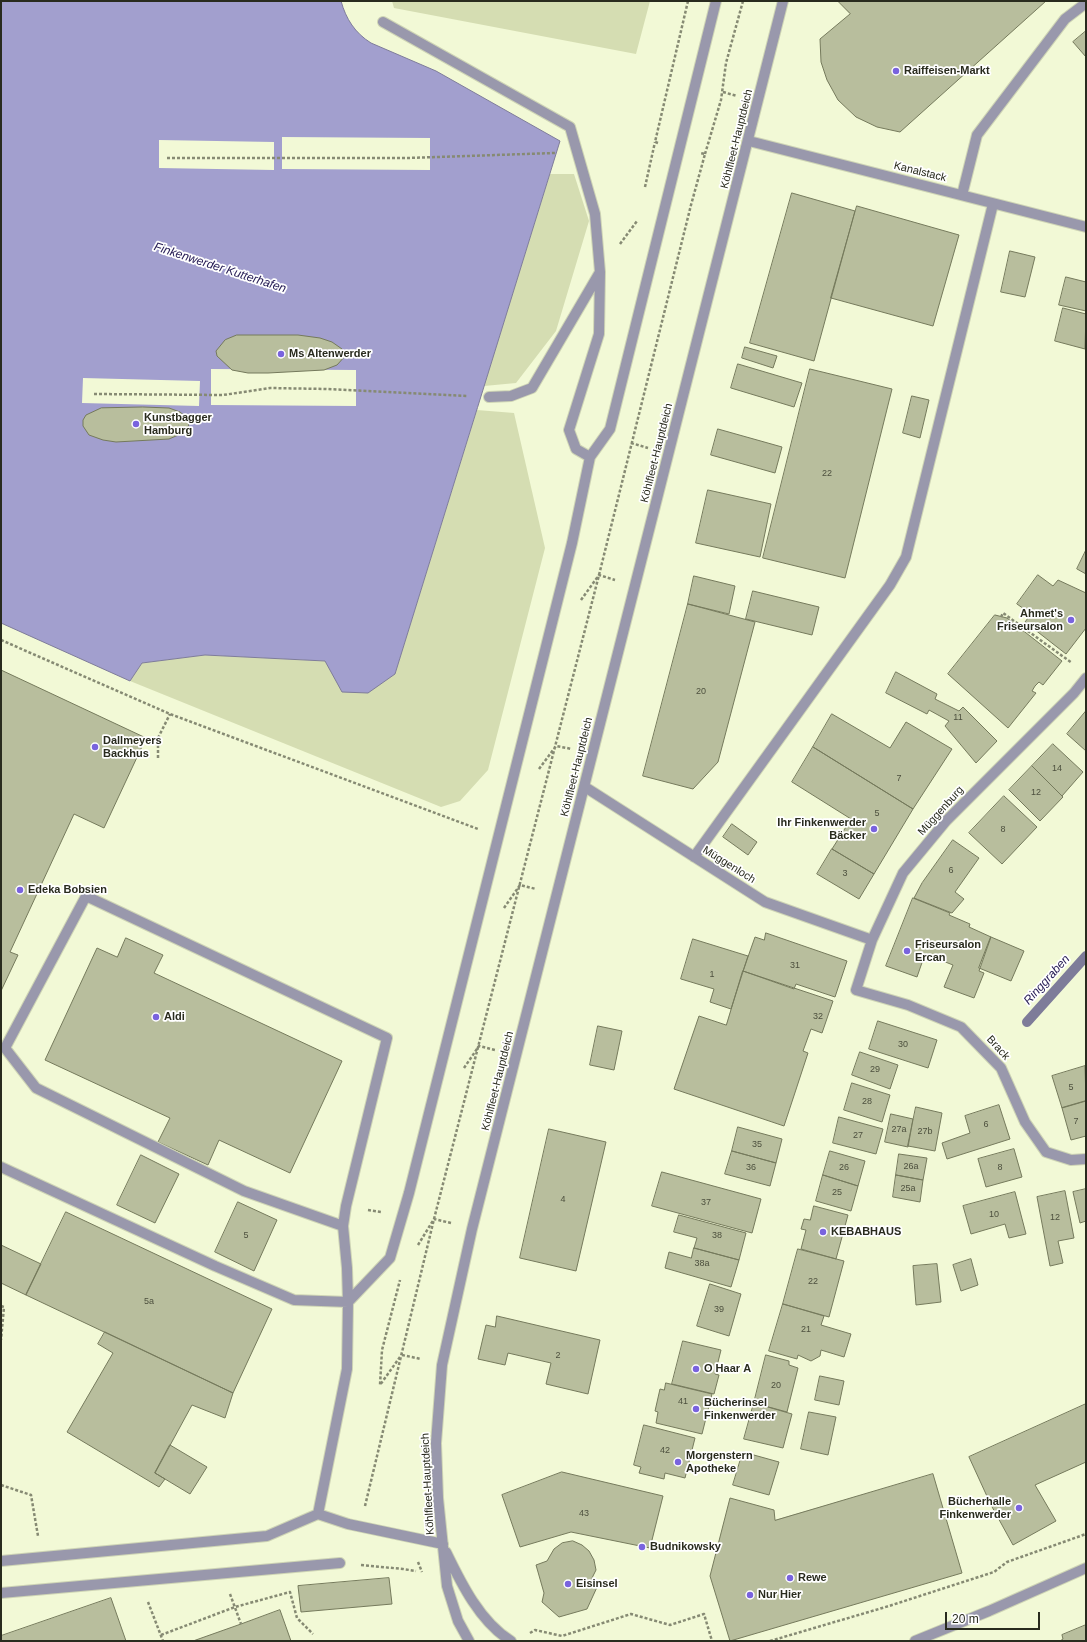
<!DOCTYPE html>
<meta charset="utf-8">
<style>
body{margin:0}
#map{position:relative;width:1087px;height:1642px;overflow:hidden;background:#f2f9d6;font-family:Helvetica,sans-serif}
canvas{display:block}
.frame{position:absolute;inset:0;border:2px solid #292b1e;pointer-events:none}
.scale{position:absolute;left:945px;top:1612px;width:95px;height:18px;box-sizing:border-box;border:2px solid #292b1e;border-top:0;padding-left:5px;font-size:12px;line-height:14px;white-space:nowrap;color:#292b1e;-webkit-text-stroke:3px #fff;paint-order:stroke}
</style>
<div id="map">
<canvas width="1087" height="1642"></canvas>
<div class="frame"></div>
<div class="scale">20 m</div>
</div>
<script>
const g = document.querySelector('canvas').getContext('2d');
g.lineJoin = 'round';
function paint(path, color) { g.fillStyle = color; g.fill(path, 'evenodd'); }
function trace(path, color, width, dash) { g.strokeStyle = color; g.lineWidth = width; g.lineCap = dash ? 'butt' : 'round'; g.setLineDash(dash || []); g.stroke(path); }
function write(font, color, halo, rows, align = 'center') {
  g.font = font + ' Helvetica,sans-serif'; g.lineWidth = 3.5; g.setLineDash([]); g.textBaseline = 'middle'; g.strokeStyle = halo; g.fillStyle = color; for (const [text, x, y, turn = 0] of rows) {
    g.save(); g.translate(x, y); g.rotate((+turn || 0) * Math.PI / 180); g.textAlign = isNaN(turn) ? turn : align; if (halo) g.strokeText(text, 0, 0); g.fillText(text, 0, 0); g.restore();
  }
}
const green = new Path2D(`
 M 392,1 L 650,1 L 636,54 L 394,8 Z
 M 550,174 L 574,174 L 589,221 L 556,331 L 516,383 L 484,386 Z
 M 477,410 L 514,413 L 545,548 L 488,770 L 460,801 L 441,807 L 130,681 L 142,663 L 205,655 L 325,661 L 395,674 Z`);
const water = new Path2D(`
 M 1,1 L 341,1 C 346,19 355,33 371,43 L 436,71 L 560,141 L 395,674 L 368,693 L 342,692 L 325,661 L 205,655 L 142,663 L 130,681 L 1,623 Z`);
const pier = new Path2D(`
 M 282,137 L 430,138 L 430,170 L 282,169 Z
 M 159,140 L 274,142 L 274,170 L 159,168 Z
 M 211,369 L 356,370 L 356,406 L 211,405 Z
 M 83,378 L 200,381 L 199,406 L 82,403 Z`);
const stream = new Path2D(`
 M 1027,1022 L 1086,956`);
const building = new Path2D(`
 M 838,1 L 1046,1 L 900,132 L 877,127 L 856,117 L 838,100 L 827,80 L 821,62 L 820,39 L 850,14 Z
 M 1086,31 L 1086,57 L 1073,42 Z
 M 792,193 L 855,211 L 814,361 L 750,343 Z
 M 857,206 L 959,235 L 933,326 L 831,298 Z
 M 1010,251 L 1035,257 L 1025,297 L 1001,292 Z
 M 1066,277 L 1086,282 L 1086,311 L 1059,305 Z
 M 1063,308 L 1086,314 L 1085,349 L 1055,341 Z
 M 237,335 L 298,335 L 320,338 L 332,342 L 342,349 L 346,355 L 337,365 L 324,370 L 268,373 L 248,373 L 232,370 L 217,356 L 216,351 L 225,340 Z
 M 745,347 L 777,356 L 773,368 L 742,358 Z
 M 738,364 L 802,383 L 794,407 L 731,388 Z
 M 810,369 L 892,389 L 845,578 L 763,558 Z
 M 912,396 L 929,400 L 920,438 L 903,433 Z
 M 143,407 L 169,408 L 180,412 L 186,417 L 189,422 L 188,428 L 183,433 L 169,439 L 116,442 L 103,440 L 89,435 L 83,426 L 83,420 L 86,415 L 101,408 Z
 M 718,429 L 782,447 L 775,473 L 711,455 Z
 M 708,490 L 771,504 L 760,557 L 696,543 Z
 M 1086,550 L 1086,574 L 1077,569 Z
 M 1038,575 L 1053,586 L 1058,580 L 1086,593 L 1086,628 L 1066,654 L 1025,622 L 1031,614 L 1017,604 Z
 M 694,576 L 735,586 L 729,614 L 688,604 Z
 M 753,591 L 819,607 L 812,635 L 746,619 Z
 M 688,604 L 755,622 L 718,762 L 693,789 L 643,776 Z
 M 995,615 L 1007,618 L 1062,661 L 1043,685 L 1039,682 L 1035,686 L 1032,691 L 1036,693 L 1008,728 L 948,674 Z
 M 1,670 L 146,738 L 104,828 L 74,814 L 10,952 L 18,955 L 1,991 Z
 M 896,672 L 937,694 L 935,699 L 959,711 L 963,707 L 997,741 L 976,763 L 945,726 L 949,721 L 929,710 L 927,714 L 886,693 Z
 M 1086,711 L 1086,751 L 1067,734 Z
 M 832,714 L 890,748 L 906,722 L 952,749 L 913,809 L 813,747 Z
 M 1053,744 L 1083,772 L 1062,796 L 1032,766 Z
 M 813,747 L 913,809 L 874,874 L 832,849 L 851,819 L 792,782 Z
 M 1032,766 L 1063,797 L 1040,821 L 1009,790 Z
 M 1004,796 L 1037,827 L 1002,864 L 969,833 Z
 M 732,824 L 757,842 L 748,855 L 723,837 Z
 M 953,840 L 979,858 L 955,892 L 964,899 L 952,913 L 914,898 L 922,883 Z
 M 832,849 L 874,874 L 859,899 L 817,874 Z
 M 913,898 L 950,913 L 949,915 L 970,924 L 969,927 L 991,937 L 979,971 L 984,973 L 974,998 L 944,987 L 953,965 L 925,954 L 917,977 L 886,966 Z
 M 766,933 L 847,961 L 835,997 L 796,984 L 794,989 L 743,971 L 755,937 L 764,940 Z
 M 991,937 L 1024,951 L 1011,981 L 979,968 Z
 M 126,938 L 163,955 L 154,973 L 342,1061 L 290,1173 L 219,1140 L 208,1165 L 158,1142 L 170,1118 L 45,1060 L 97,948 L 117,957 Z
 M 693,939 L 748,956 L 731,1009 L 710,1002 L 714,989 L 681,979 Z
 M 743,971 L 833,1001 L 822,1033 L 811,1029 L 803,1051 L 808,1053 L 784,1126 L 674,1089 L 699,1016 L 726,1025 Z
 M 878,1021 L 937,1040 L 928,1068 L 869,1049 Z
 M 598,1026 L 622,1031 L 614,1070 L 590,1065 Z
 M 860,1052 L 898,1065 L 890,1089 L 852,1075 Z
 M 1085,1066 L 1086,1101 L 1062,1108 L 1052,1076 Z
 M 852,1083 L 890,1095 L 882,1122 L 844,1110 Z
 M 1086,1101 L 1086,1136 L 1071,1140 L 1062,1108 Z
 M 999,1105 L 1010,1139 L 947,1159 L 942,1143 L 970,1133 L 965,1116 Z
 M 916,1107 L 942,1113 L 935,1151 L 908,1146 Z
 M 891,1114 L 913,1119 L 908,1147 L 885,1142 Z
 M 839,1117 L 883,1129 L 876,1154 L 833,1143 Z
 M 738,1127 L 782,1139 L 776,1163 L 732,1151 Z
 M 549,1129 L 606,1142 L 576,1271 L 520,1258 Z
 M 1014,1149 L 1022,1177 L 986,1187 L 978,1159 Z
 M 732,1151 L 776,1163 L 770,1186 L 725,1174 Z
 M 830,1151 L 865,1161 L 858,1186 L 823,1175 Z
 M 899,1154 L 927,1158 L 923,1180 L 896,1175 Z
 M 141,1155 L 179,1174 L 155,1223 L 117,1205 Z
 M 662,1172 L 761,1199 L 752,1233 L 652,1206 Z
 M 823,1175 L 858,1186 L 851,1211 L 816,1201 Z
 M 896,1175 L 923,1180 L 920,1202 L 893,1197 Z
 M 1086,1189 L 1086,1221 L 1080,1223 L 1073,1192 Z
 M 1065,1191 L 1074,1238 L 1058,1241 L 1063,1263 L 1050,1266 L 1037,1197 Z
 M 1015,1192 L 1026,1234 L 1009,1238 L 1005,1224 L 971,1234 L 963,1206 Z
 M 238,1202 L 277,1220 L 254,1271 L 215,1252 Z
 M 814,1206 L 848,1215 L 836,1259 L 801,1249 L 806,1230 L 801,1229 L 804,1219 L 810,1220 Z
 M 66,1212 L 272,1309 L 233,1393 L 26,1295 Z
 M 679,1215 L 746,1233 L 739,1260 L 694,1248 L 697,1238 L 674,1232 Z
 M 1,1245 L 41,1264 L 26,1295 L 1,1283 Z
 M 694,1248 L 739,1260 L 731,1287 L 665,1268 L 669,1252 L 691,1258 Z
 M 798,1249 L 844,1261 L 829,1317 L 783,1304 Z
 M 971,1259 L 978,1285 L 961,1291 L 953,1265 Z
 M 937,1264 L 941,1302 L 916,1305 L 913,1266 Z
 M 710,1284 L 741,1294 L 729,1336 L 697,1326 Z
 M 783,1304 L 824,1316 L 821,1325 L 851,1334 L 844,1357 L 821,1350 L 820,1356 L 811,1361 L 798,1355 L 797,1359 L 769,1351 Z
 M 497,1316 L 600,1340 L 588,1394 L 546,1384 L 551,1363 L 508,1353 L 505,1365 L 478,1359 L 486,1325 L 495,1327 Z
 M 105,1332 L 233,1393 L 225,1418 L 192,1405 L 155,1473 L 165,1479 L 159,1487 L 67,1432 L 113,1353 L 98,1344 Z
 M 683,1341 L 721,1350 L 715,1374 L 719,1375 L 714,1394 L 672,1384 Z
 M 766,1355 L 789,1361 L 789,1365 L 798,1368 L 787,1412 L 754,1403 Z
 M 820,1376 L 844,1381 L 839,1405 L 815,1400 Z
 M 666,1383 L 712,1394 L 702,1434 L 656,1423 L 658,1412 L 655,1411 L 660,1389 L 664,1390 Z
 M 754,1403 L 792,1414 L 783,1448 L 744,1439 Z
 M 1086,1404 L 1086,1462 L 1035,1485 L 1056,1521 L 1013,1545 L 991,1505 L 969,1457 Z
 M 809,1412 L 836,1417 L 828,1455 L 801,1449 Z
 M 644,1425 L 695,1438 L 685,1478 L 665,1473 L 664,1479 L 639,1473 L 641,1467 L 634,1465 Z
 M 170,1445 L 207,1467 L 190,1494 L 155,1473 Z
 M 743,1452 L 779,1462 L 769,1495 L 733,1485 Z
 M 562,1472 L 663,1496 L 650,1548 L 571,1532 L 520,1547 L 502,1495 Z
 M 933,1474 L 962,1573 L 730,1641 L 710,1576 L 730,1498 L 774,1510 L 775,1520 Z
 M 573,1541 L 582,1545 L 589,1551 L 594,1560 L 596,1570 L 591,1580 L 598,1585 L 587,1609 L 559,1617 L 542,1602 L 544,1593 L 536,1565 L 547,1561 L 554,1549 L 562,1543 Z
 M 389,1578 L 392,1604 L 301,1612 L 298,1586 Z
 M 111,1598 L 126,1641 L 1,1641 L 1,1636 Z
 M 280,1610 L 291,1641 L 193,1641 L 241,1624 Z
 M 1086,1625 L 1086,1641 L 1060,1641 L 1063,1639 L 1062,1635 Z`);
const path = new Path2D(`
 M 723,92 L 737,96
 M 658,143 L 655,142 L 688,1
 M 705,154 L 721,100 L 726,63 L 743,1
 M 167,158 L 408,158 L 555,153
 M 645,187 L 655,142
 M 620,244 L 637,221
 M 94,394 L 223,395 L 270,388 L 326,389 L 468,396
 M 631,443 L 648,448
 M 581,600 L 599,575 L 615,580
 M 1001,617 L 1003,613 L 1072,663
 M 1,640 L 170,714 L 478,829
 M 158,758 L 158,738 L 170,714
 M 539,769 L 556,746 L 572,749
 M 504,908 L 520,885 L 536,889
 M 464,1068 L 479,1046 L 495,1050
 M 368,1210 L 381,1212
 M 418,1245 L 434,1219 L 451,1223
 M 1,1306 L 4,1307 L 1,1340
 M 402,1355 L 421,1359
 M 400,1357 L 380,1385 L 382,1350 L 400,1280
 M 1,1485 L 31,1495 L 38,1536
 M 365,1506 L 434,1219 L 599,575 L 691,205 L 705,154 L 700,153
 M 418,1562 L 422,1572
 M 361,1565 L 403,1569 L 416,1571
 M 230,1594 L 241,1624
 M 148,1602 L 163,1641
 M 530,1633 L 535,1630 L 562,1636 L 631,1614 L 670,1625 L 704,1614 L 712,1641
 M 161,1635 L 235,1607 L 290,1592 L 297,1618 L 313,1634
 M 770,1641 L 889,1606 L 994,1572 L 1007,1562 L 1086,1534`);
const minor = new Path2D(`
 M 383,22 L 570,127 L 595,214 L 600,272
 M 749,141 L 1086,227
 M 962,195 L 977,135 L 1065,19 L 1086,3
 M 489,397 L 511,396 L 532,388 L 600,272 L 599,334 L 569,430 L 576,449 L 590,457
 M 1086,678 L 1074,693 L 946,821 L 903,873 L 872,940 L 856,990 L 908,1005 L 961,1027 L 1001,1068 L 1025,1122 L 1046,1152 L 1071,1160 L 1086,1159
 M 585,787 L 765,902 L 872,940
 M 694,857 L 890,585 L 906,557 L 993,204
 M 1,1167 L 215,1266 L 294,1300 L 348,1302 L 390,1258 L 409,1193 L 488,878 L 572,543 L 590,457 L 610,429 L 716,1
 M 318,1514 L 347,1369 L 348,1302 L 347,1268 L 343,1226 L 346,1206 L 387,1038 L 86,896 L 5,1048 L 36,1088 L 244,1191 L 343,1226
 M 446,1552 C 461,1583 480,1622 511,1641
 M 1,1561 L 267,1536 L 318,1514 L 348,1524 L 443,1544
 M 1,1593 L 340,1563
 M 469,1641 L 458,1621 L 447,1586 L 438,1498 L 436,1443 L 442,1365 L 472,1229 L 783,1
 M 915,1641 L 989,1611 L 1086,1568`);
const markers = [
 [896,71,4,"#7963de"],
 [281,354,4,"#7963de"],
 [136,424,4,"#7963de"],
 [1071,620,4,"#7963de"],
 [95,747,4,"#7963de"],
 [874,829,4,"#7963de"],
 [20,890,4,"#7963de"],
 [907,951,4,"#7963de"],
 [156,1017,4,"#7963de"],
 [823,1232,4,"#7963de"],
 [696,1369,4,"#7963de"],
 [696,1409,4,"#7963de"],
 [678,1462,4,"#7963de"],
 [1019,1508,4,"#7963de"],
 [642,1547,4,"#7963de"],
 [790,1578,4,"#7963de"],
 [568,1584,4,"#7963de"],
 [750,1595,4,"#7963de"]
];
const numberNames = [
 ["22",827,474],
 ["20",701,692],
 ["11",958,718],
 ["14",1057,769],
 ["7",899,779],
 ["12",1036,793],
 ["5",877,814],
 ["8",1003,830],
 ["6",951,871],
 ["3",845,874],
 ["31",795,966],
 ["1",712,975],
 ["32",818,1017],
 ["30",903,1045],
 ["29",875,1070],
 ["5",1071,1088],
 ["28",867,1102],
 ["7",1076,1122],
 ["6",986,1125],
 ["27a",899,1130],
 ["27b",925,1132],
 ["27",858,1136],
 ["35",757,1145],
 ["26a",911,1167],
 ["36",751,1168],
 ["26",844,1168],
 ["8",1000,1168],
 ["25a",908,1189],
 ["25",837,1193],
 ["4",563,1200],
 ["37",706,1203],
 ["10",994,1215],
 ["12",1055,1218],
 ["5",246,1236],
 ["38",717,1236],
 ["38a",702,1264],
 ["22",813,1282],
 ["5a",149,1302],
 ["39",719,1310],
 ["21",806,1330],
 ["2",558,1356],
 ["20",776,1386],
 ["41",683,1402],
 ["42",665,1451],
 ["43",584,1514]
];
const poiNames = [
 ["Raiffeisen-Markt",904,71],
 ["Ms Altenwerder",289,354],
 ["Kunstbagger",144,418],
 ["Hamburg",144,431],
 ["Ahmet's",1063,614,"right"],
 ["Friseursalon",1063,627,"right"],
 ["Dallmeyers",103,741],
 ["Backhus",103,754],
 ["Ihr Finkenwerder",866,823,"right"],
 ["Bäcker",866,836,"right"],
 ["Edeka Bobsien",28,890],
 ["Friseursalon",915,945],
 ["Ercan",915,958],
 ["Aldi",164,1017],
 ["KEBABHAUS",831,1232],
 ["O Haar A",704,1369],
 ["Bücherinsel",704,1403],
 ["Finkenwerder",704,1416],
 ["Morgenstern",686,1456],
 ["Apotheke",686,1469],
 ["Bücherhalle",1011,1502,"right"],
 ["Finkenwerder",1011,1515,"right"],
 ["Budnikowsky",650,1547],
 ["Rewe",798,1578],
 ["Eisinsel",576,1584],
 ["Nur Hier",758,1595]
];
const streetNames = [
 ["Köhlfleet-Hauptdeich",737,139,-76],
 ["Kanalstack",920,172,14],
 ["Köhlfleet-Hauptdeich",657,453,-76],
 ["Köhlfleet-Hauptdeich",577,767,-76],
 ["Müggenburg",941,811,-48],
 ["Müggenloch",729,865,32],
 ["Brack",998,1048,48],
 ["Köhlfleet-Hauptdeich",498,1081,-76],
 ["Köhlfleet-Hauptdeich",428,1484,-93]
];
const waterNames = [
 ["Finkenwerder Kutterhafen",220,268,18],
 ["Ringgraben",1047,980,-48]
];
paint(green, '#d5ddb2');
paint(water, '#a29fce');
trace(water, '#7e7c99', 1);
paint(pier, '#f2f9d6');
trace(stream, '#7e7c99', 10);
paint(building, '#b8be9d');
trace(building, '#757a5c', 1);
trace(minor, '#ced4b5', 12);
trace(path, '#868a73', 2.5, [3, 2]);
trace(minor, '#9998ac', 10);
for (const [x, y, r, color] of markers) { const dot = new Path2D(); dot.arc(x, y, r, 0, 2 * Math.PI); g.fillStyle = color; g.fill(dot); trace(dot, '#fff', 1.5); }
write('9px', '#4d503e', null, numberNames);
write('bold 11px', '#292b1e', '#fff', poiNames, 'left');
write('11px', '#292b1e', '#fff', streetNames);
write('italic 12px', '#2a2058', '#fff', waterNames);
</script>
